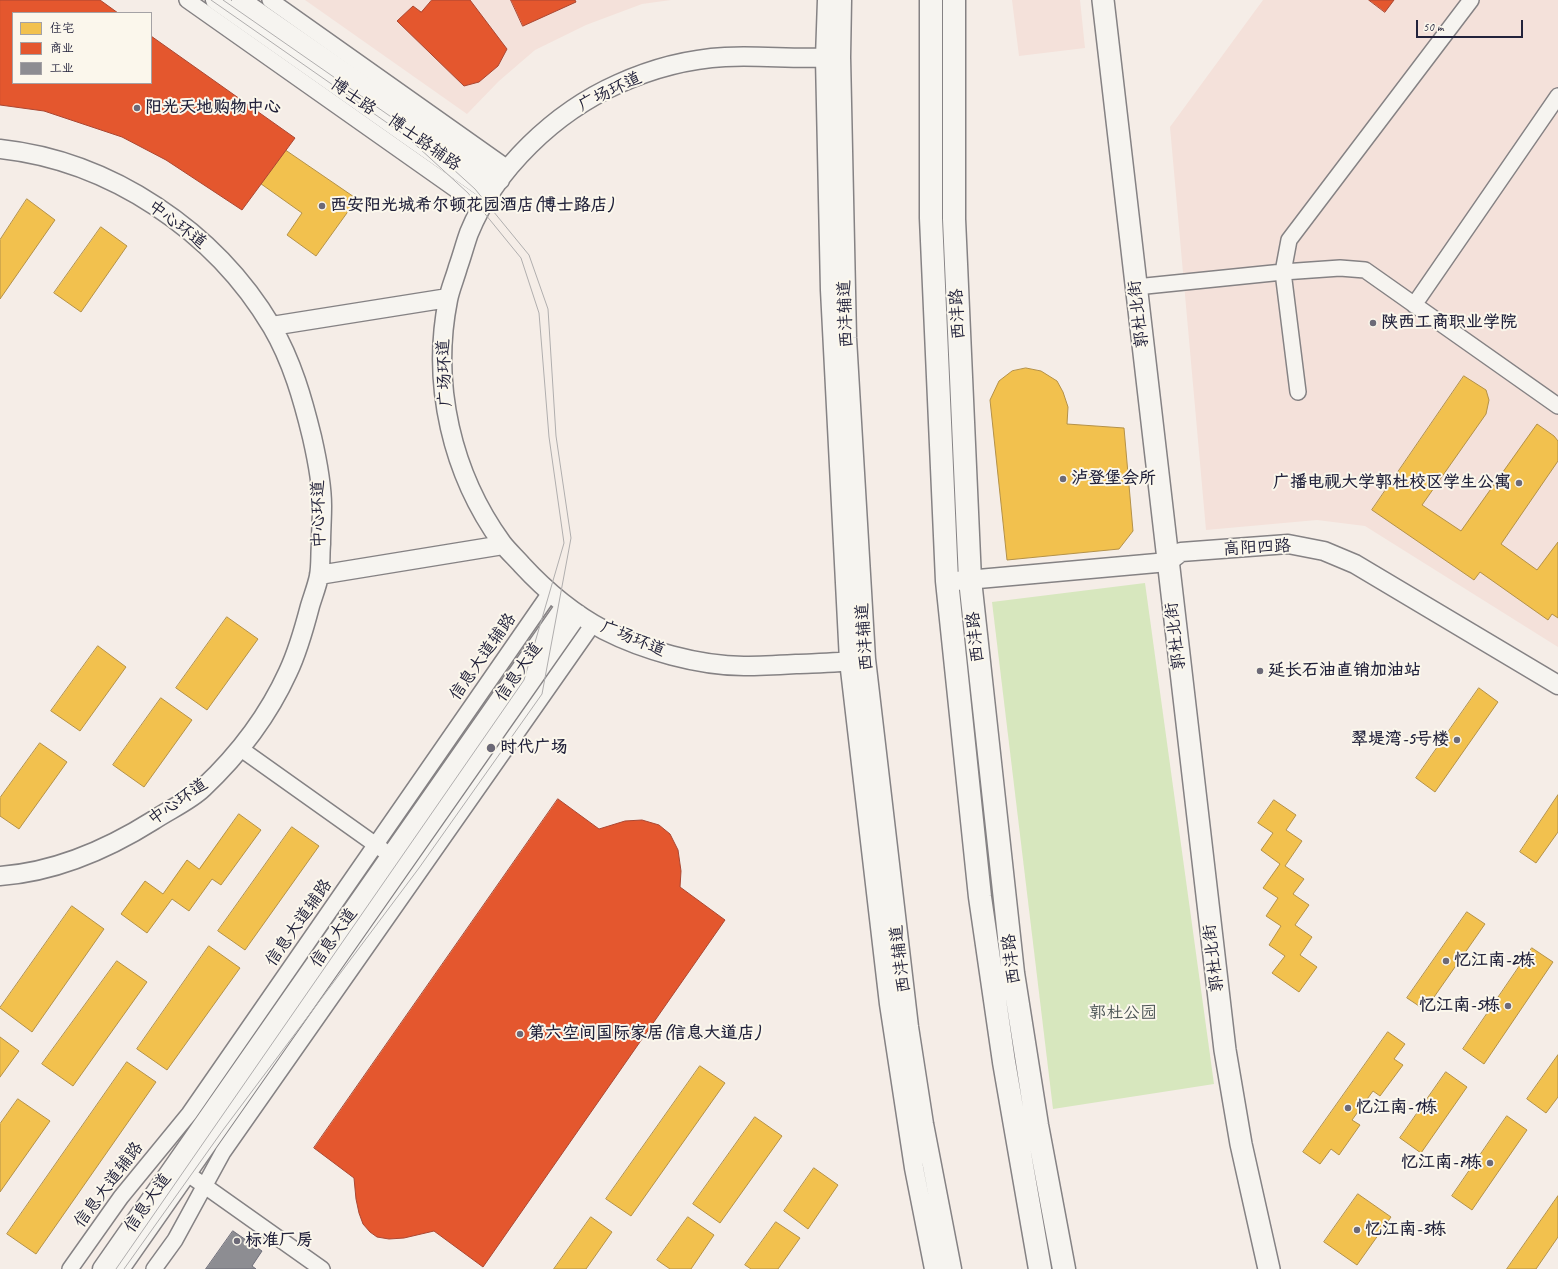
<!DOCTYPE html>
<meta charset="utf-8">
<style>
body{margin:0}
#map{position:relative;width:1558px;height:1269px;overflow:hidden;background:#f5ede7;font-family:Caveat,"LXGW WenKai TC",sans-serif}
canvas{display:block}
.legend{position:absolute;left:12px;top:12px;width:140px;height:72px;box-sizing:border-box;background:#fbf7ec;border:1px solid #a4a2a5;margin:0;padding:5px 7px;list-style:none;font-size:12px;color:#22223b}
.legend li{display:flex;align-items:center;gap:8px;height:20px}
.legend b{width:20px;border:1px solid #a4a2a5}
.scale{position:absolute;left:1416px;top:20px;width:107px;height:18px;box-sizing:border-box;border:2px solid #22223b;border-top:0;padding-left:5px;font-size:12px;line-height:14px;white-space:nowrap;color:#22223b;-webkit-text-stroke:3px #fbf7ec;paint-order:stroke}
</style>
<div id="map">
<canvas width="1558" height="1269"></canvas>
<ul class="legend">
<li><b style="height:11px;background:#f2c14e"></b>住宅</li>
<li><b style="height:11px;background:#e4572e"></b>商业</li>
<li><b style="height:11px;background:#8d8d92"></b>工业</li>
</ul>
<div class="scale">50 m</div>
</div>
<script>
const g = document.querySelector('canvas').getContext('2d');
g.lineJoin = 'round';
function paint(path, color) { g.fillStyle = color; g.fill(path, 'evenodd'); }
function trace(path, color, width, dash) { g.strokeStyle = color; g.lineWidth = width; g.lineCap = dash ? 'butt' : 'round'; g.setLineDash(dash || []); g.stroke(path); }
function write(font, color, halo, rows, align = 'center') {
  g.font = font + ' Caveat,"LXGW WenKai TC",sans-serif'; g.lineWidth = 4; g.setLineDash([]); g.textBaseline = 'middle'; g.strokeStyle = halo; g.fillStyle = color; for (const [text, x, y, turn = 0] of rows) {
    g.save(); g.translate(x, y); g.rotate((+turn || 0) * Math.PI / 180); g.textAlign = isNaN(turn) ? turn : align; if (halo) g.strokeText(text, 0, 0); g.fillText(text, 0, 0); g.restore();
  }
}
const built = new Path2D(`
 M 305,0 L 671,0 L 642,4 L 586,25 L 535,50 L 499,81 L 467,114 Z
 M 1012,0 L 1080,0 L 1085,48 L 1019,56 Z
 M 1263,0 L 1558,0 L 1558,647 L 1365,526 L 1317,520 L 1206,530 L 1170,127 Z`);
const green = new Path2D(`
 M 1145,583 L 1214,1084 L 1053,1109 L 992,602 Z`);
const homes = new Path2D(`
 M 281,147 L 357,199 L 316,256 L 287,235 L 302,213 L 257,181 Z
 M 27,199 L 55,220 L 0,299 L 0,240 Z
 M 101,227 L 127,246 L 81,312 L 54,293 Z
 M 1026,368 L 1041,371 L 1057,381 L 1063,392 L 1068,407 L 1067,424 L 1124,428 L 1133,531 L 1119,549 L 1007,560 L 990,400 L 999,381 L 1012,371 Z
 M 1464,376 L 1486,390 L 1489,400 L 1486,414 L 1422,505 L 1461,531 L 1537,424 L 1554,436 L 1558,441 L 1558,461 L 1501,544 L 1537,570 L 1558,542 L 1558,618 L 1552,614 L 1548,620 L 1480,572 L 1474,580 L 1372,510 Z
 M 227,617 L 258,639 L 207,710 L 176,688 Z
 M 98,646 L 126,667 L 80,731 L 51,711 Z
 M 1479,688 L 1498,702 L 1435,792 L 1416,778 Z
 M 161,698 L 192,720 L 144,787 L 113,765 Z
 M 40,743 L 67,762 L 19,829 L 0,816 L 0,798 Z
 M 1558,795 L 1558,832 L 1536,863 L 1520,852 Z
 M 1274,800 L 1296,815 L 1286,830 L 1302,841 L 1285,866 L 1304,879 L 1293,894 L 1309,905 L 1295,925 L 1312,937 L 1300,955 L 1317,967 L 1299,992 L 1272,973 L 1285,956 L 1269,945 L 1281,926 L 1266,916 L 1278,898 L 1263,888 L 1280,864 L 1261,850 L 1273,833 L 1258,823 Z
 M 239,814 L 261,830 L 221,885 L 212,879 L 189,911 L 172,899 L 147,933 L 121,914 L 145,881 L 163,894 L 187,860 L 199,869 Z
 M 292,827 L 319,846 L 245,950 L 218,931 Z
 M 72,906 L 104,929 L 32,1032 L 0,1008 Z
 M 1467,912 L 1485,924 L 1425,1010 L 1407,998 Z
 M 209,946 L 240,968 L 167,1070 L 137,1049 Z
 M 1532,948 L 1553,962 L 1484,1064 L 1463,1049 Z
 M 117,961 L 147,982 L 73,1086 L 42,1064 Z
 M 1388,1032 L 1405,1044 L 1394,1059 L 1403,1065 L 1380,1096 L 1373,1091 L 1352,1120 L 1360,1125 L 1339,1155 L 1331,1149 L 1320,1164 L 1303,1152 Z
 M 0,1037 L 19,1051 L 0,1077 Z
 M 1558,1055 L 1558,1097 L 1546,1113 L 1527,1099 Z
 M 127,1062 L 156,1082 L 36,1254 L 7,1234 Z
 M 700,1066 L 725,1083 L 631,1216 L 606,1199 Z
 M 1446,1072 L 1467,1087 L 1421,1153 L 1400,1138 Z
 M 18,1099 L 50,1121 L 0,1192 L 0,1124 Z
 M 1507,1116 L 1527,1130 L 1472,1210 L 1452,1196 Z
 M 755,1117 L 782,1136 L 720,1223 L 693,1204 Z
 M 814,1168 L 838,1185 L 808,1229 L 784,1211 Z
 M 1358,1194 L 1391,1217 L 1357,1265 L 1324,1242 Z
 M 1558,1196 L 1558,1237 L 1536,1269 L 1507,1269 Z
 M 591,1217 L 612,1232 L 586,1269 L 554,1269 Z
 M 688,1217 L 714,1235 L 691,1269 L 670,1269 L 657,1260 Z
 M 776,1222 L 800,1238 L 778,1269 L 751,1269 L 745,1265 Z`);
const shops = new Path2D(`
 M 0,0 L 100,0 L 118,13 L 13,13 L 13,83 L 151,83 L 151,36 L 295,138 L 242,210 L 166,160 L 122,137 L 44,111 L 0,105 Z
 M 432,0 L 470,0 L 507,49 L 498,66 L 479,82 L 464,86 L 397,21 L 413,6 L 421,12 Z
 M 511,0 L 575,0 L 576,2 L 523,26 Z
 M 1369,0 L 1394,0 L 1385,12 Z
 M 558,799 L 599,829 L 625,821 L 642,820 L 659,825 L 670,834 L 678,850 L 681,871 L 680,887 L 725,920 L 483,1267 L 434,1231 L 404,1238 L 389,1239 L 377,1237 L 370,1232 L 363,1224 L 359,1213 L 356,1199 L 354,1178 L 314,1148 Z`);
const industry = new Path2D(`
 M 233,1231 L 262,1251 L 252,1266 L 256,1269 L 206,1269 Z`);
const minor = new Path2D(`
 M 187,0 L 482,208
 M 270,0 L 509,169
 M 1136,287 L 1283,272 L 1340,268 L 1365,270 L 1558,406
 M 1414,305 L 1558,96
 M 1298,392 L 1283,272 L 1289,240 L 1471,0
 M 241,749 L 383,850
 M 178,1167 L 322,1269
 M 70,1269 L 121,1197 L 189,1114 L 550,593
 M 154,1269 L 175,1240 L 223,1152 L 593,624`);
const tertiary = new Path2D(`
 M 215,0 L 491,194
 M 241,0 L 500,180
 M 827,0 L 825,58 L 830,290 L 849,661 L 889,1004 L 914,1168 L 934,1269
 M 842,0 L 841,57 L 847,338 L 866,659 L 909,1027 L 924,1124 L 952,1269
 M 836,57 C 799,60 762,55 725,57 C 689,59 651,69 618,84 C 555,112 495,169 469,233 C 465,244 462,256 458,267 C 455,278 450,289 448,300 C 431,385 452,474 502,543 C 508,551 516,558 522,565 C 546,591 572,613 604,630 C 643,650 699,666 744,666 C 761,666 779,665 796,664 C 818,663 839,663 860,660
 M 0,149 C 111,161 215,231 272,327 C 292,361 303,400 312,437 C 317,459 322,484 322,506 C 322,519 321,531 321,544 C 320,554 321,565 319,576 C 317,586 313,596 310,606 C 304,629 298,651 288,672 C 268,716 238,755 203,788 C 191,800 169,810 154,820 C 108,849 55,872 0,876
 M 272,326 L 448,298
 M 319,575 L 503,545
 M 956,581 L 1168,562 L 1181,552 L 1288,544 L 1324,551 L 1355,564 L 1558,685
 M 102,1269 L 565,606
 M 120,1269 L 578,614`);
const secondary = new Path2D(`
 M 1103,0 L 1225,1050 L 1241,1144 L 1269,1269`);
const trunk = new Path2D(`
 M 931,0 L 931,218 L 947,581 L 980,897 L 1004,1062 L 1040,1269
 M 954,0 L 954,219 L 970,580 L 1013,973 L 1037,1125 L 1064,1269`);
const tram = new Path2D(`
 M 116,1269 L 524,680 L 564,543 L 549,437 L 539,313 L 521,258 L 468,193 L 406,136 L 211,0
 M 124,1269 L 223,1130 L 419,868 L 542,694 L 571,538 L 556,436 L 548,309 L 529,255 L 475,189 L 410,130 L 223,0`);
const markers = [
 [137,108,4,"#6c6977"],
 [322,206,4,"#6c6977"],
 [1373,323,4,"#6c6977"],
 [1063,479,4,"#6c6977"],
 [1519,483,4,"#6c6977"],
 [1260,671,4,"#6c6977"],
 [1457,740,4,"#6c6977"],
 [491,748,5,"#6c6977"],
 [1446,961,4,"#6c6977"],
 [1508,1006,4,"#6c6977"],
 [520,1034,4,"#6c6977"],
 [1348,1108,4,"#6c6977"],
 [1490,1163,4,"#6c6977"],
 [1357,1230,4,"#6c6977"],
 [237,1241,4,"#6c6977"]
];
const streetNames = [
 ["广场环道",610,92,-26],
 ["博士路",353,97,35],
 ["博士路辅路",424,143,35],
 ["中心环道",177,225,37],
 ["西沣辅道",846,314,-92],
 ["西沣路",958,314,-93],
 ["郭杜北街",1139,314,-97],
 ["广场环道",445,373,-92],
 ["中心环道",319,514,-91],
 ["高阳四路",1257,548,-3],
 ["郭杜北街",1176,636,-97],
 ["西沣辅道",865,637,-94],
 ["西沣路",976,637,-96],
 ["广场环道",633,639,22],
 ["信息大道辅路",483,657,-55],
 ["信息大道",519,672,-55],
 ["中心环道",178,802,-35],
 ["信息大道辅路",299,923,-55],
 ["信息大道",334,938,-55],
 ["郭杜北街",1214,958,-97],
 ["西沣辅道",901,959,-97],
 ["西沣路",1012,959,-97],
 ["信息大道辅路",109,1185,-53],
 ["信息大道",148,1203,-55]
];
const poiNames = [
 ["阳光天地购物中心",145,108],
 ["西安阳光城希尔顿花园酒店(博士路店)",330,206],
 ["陕西工商职业学院",1381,323],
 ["泸登堡会所",1071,479],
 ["广播电视大学郭杜校区学生公寓",1511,483,"right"],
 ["延长石油直销加油站",1268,671],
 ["翠堤湾-5号楼",1449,740,"right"],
 ["时代广场",500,748],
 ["忆江南-2栋",1454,961],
 ["忆江南-5栋",1500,1006,"right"],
 ["第六空间国际家居(信息大道店)",528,1034],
 ["忆江南-1栋",1356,1108],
 ["忆江南-7栋",1482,1163,"right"],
 ["忆江南-3栋",1365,1230],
 ["标准厂房",245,1241]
];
const parkNames = [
 ["郭杜公园",1123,1014]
];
paint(built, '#f4e1da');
paint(green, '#d7e7be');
paint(homes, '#f2c14e');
trace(homes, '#b49148', 1);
paint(shops, '#e4572e');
trace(shops, '#aa4732', 1);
paint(industry, '#8d8d92');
trace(industry, '#6d6d78', 1);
trace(minor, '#858284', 18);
trace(tertiary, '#858284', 21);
trace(secondary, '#858284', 24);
trace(trunk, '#858284', 25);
trace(minor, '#f6f4f0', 15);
trace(tertiary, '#f6f4f0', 18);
trace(secondary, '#f6f4f0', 21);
trace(trunk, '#f6f4f0', 22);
trace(tram, '#b0aeae', 1);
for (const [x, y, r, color] of markers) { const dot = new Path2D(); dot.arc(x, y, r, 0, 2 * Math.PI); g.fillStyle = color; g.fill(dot); trace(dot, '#fbf7ec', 1.5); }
write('17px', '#22223b', '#fbf7ec', streetNames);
write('bold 17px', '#22223b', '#fbf7ec', poiNames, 'left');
write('17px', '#495253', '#fbf7ec', parkNames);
</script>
